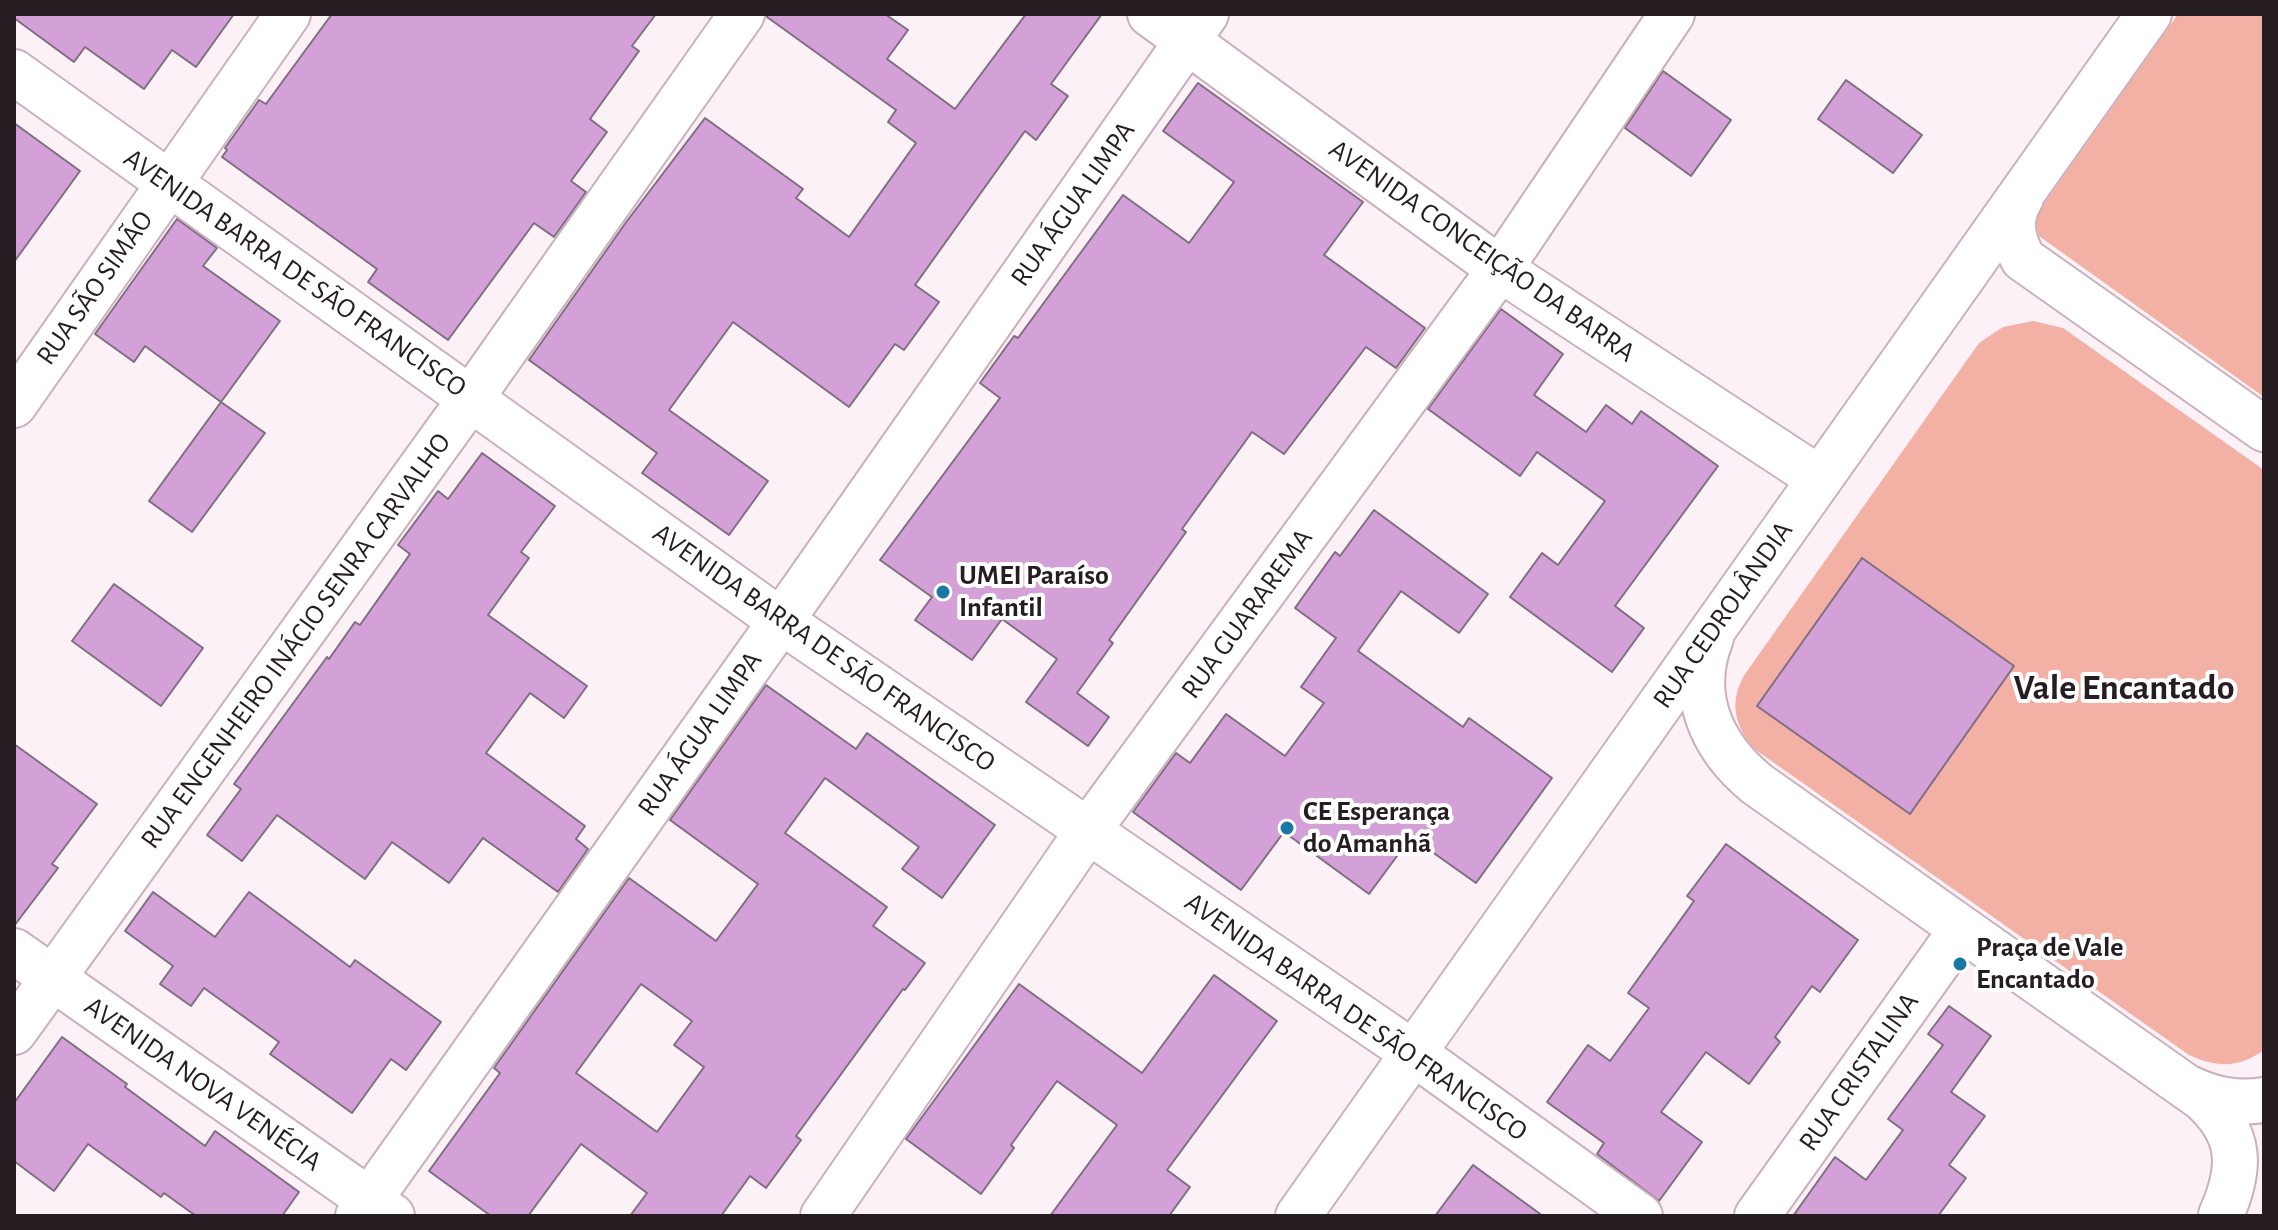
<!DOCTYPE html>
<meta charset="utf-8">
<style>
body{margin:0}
#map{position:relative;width:2278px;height:1230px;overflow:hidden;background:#fcf1f6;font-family:"Alegreya Sans",sans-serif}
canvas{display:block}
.frame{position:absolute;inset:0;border:16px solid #261d22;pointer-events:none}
</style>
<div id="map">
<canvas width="2278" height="1230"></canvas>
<div class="frame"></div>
</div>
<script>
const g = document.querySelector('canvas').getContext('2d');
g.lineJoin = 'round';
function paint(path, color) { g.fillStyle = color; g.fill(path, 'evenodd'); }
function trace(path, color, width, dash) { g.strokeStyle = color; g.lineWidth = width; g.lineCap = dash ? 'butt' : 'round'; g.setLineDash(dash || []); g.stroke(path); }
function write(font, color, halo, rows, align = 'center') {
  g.font = font + ' "Alegreya Sans",sans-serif'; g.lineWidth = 8; g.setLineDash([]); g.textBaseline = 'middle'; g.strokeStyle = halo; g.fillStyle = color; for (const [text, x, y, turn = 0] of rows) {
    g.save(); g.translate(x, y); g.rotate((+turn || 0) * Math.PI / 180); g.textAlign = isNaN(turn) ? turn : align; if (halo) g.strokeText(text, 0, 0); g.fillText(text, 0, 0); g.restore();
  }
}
const green = new Path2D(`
 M 2178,14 L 2264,14 L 2264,397 L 2039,236 C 2035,224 2036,216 2043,205 Z
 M 2033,321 L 2063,328 L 2264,470 L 2264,1050 C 2239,1068 2217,1068 2189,1055 L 1753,748 C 1734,724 1729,701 1745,674 L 1979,343 L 2003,327 Z`);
const building = new Path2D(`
 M 14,14 L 234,14 L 196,67 L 172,50 L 144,89 L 85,47 L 74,62 L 14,18 Z
 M 332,14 L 656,14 L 632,46 L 639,51 L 590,119 L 607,132 L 571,181 L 586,192 L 554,237 L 534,223 L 448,340 L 368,282 L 377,269 L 222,157 L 227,150 L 225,148 L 259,100 L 266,104 Z
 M 767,14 L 885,14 L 908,30 L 887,59 L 955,109 L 1026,14 L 1102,14 L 1051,84 L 1068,96 L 1036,140 L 1025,131 L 915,285 L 939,302 L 904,350 L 895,344 L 849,407 L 733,322 L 669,410 L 768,481 L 729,535 L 642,473 L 657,453 L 529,360 L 627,221 L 705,118 L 803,189 L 796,198 L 849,237 L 916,143 L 888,122 L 896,110 L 767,17 Z
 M 1663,71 L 1731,120 L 1691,176 L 1625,128 Z
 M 1846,80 L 1922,135 L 1893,173 L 1818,119 Z
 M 1198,83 L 1363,202 L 1324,255 L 1425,328 L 1396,368 L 1366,347 L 1284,454 L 1252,432 L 1182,529 L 1186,532 L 1109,640 L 1113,643 L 1077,693 L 1109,717 L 1088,746 L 1026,702 L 1057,659 L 1002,619 L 972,660 L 915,620 L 932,597 L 880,560 L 1000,398 L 980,383 L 1014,336 L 1018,338 L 1123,195 L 1189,243 L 1234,182 L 1163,131 Z
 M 14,123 L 80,171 L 14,262 Z
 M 177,219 L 217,248 L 203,266 L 280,321 L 221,402 L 145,346 L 134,362 L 95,334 Z
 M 1501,309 L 1563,354 L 1534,395 L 1586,432 L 1606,405 L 1632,424 L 1641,411 L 1718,466 L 1615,606 L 1644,628 L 1612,672 L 1510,597 L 1542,553 L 1558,565 L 1605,501 L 1537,452 L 1520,476 L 1428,409 Z
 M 221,402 L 265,433 L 192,532 L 149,501 Z
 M 482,453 L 555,506 L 521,552 L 529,558 L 488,615 L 587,686 L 564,718 L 530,693 L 486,753 L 585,826 L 576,839 L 588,849 L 558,892 L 483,838 L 449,883 L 392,842 L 365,879 L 277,815 L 242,861 L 207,835 L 241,789 L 234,784 L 327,657 L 329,659 L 355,622 L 360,625 L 410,554 L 398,545 L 438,491 L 448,499 Z
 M 1374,510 L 1488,594 L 1459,633 L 1401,591 L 1358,651 L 1463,727 L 1469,718 L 1552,778 L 1476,883 L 1411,837 L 1369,894 L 1284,832 L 1241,890 L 1133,812 L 1176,753 L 1190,763 L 1226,714 L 1285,756 L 1324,703 L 1301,687 L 1336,638 L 1295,608 L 1335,552 L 1340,556 Z
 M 1862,558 L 2014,666 L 1910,814 L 1757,706 Z
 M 114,584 L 203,648 L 161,706 L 72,641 Z
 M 766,685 L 856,749 L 867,733 L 995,825 L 942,898 L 902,869 L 919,847 L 825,778 L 785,833 L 887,907 L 873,926 L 925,963 L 905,990 L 903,989 L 796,1136 L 801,1140 L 766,1188 L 750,1176 L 721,1216 L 630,1216 L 647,1193 L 581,1144 L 528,1216 L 491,1216 L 429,1171 L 500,1073 L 494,1068 L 629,878 L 716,941 L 758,884 L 670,820 ZM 641,984 L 692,1021 L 674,1045 L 704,1067 L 657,1132 L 576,1073 Z
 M 14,744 L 97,804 L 52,864 L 58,868 L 14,926 Z
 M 1726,844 L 1858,940 L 1820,992 L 1812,986 L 1775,1037 L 1780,1042 L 1749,1084 L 1706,1052 L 1661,1112 L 1702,1142 L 1659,1201 L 1597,1154 L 1604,1143 L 1547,1102 L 1588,1045 L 1610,1061 L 1649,1008 L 1628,993 L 1694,901 L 1687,896 Z
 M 153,892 L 215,937 L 249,892 L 350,967 L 355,960 L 441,1022 L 406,1070 L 391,1059 L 352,1113 L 270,1054 L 279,1042 L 204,988 L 191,1006 L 160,984 L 173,966 L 125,931 Z
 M 1214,975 L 1277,1021 L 1167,1170 L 1190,1187 L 1169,1216 L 1050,1216 L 1117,1125 L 1057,1081 L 1011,1145 L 1014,1148 L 981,1194 L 906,1139 L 1019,984 L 1142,1073 Z
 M 1949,1006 L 1991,1036 L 1951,1092 L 1985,1116 L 1949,1165 L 1966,1178 L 1938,1216 L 1793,1216 L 1835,1157 L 1866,1180 L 1903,1130 L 1888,1119 L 1943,1045 L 1928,1034 Z
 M 62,1037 L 127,1084 L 125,1087 L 205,1146 L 215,1131 L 299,1192 L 282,1216 L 196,1216 L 164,1193 L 161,1197 L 88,1144 L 54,1191 L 14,1161 L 14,1103 Z
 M 1473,1165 L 1543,1216 L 1435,1216 Z`);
const minor = new Path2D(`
 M 1150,14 L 1500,269 L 1820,479
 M 14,72 L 781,621 L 1412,1052 L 1640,1216
 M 2021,198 C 2008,219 2012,238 2023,259 L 2264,429
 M 14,405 L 288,14
 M 1711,638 C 1688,696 1712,747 1757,784 L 2202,1098 C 2242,1134 2242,1168 2221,1215
 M 14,951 L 392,1216
 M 14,1032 L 471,398 L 742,14
 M 2189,1088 C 2214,1100 2237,1104 2264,1100
 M 358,1216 L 781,621 L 1206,14
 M 823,1216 L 1087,832 L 1500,269 L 1672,14
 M 1298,1216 L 2149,14
 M 1757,1216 L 1962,929`);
const markers = [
 [943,592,8,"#1977a4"],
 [1287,828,8,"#1977a4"],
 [1960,964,8,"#1977a4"]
];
const streetNames = [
 ["RUA ÁGUA LIMPA",1073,204,-55],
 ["AVENIDA CONCEIÇÃO DA BARRA",1482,251,35],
 ["AVENIDA BARRA DE SÃO FRANCISCO",295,273,35],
 ["RUA SÃO SIMÃO",95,288,-55],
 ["RUA GUARAREMA",1247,614,-54],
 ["RUA CEDROLÂNDIA",1723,615,-55],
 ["RUA ENGENHEIRO INÁCIO SENRA CARVALHO",296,641,-54],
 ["AVENIDA BARRA DE SÃO FRANCISCO",824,648,35],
 ["RUA ÁGUA LIMPA",700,734,-55],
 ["AVENIDA BARRA DE SÃO FRANCISCO",1356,1017,35],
 ["RUA CRISTALINA",1859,1072,-55],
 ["AVENIDA NOVA VENÉCIA",203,1084,35]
];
const poiNames = [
 ["UMEI Paraíso",959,576],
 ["Infantil",959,608],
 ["CE Esperança",1303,812],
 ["do Amanhã",1303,844],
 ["Praça de Vale",1976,948],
 ["Encantado",1976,980]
];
const districtNames = [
 ["Vale Encantado",2124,688]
];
paint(green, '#f3b0a4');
paint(building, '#d3a1d7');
trace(building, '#7f6d80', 2);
trace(minor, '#cab0bd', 48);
trace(minor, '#fff', 44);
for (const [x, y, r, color] of markers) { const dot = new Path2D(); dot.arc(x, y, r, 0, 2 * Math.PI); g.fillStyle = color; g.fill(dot); trace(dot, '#fff', 3); }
write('28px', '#261d22', '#fff', streetNames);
write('bold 28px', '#261d22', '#fff', poiNames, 'left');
write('bold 36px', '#261d22', '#fff', districtNames);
</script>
